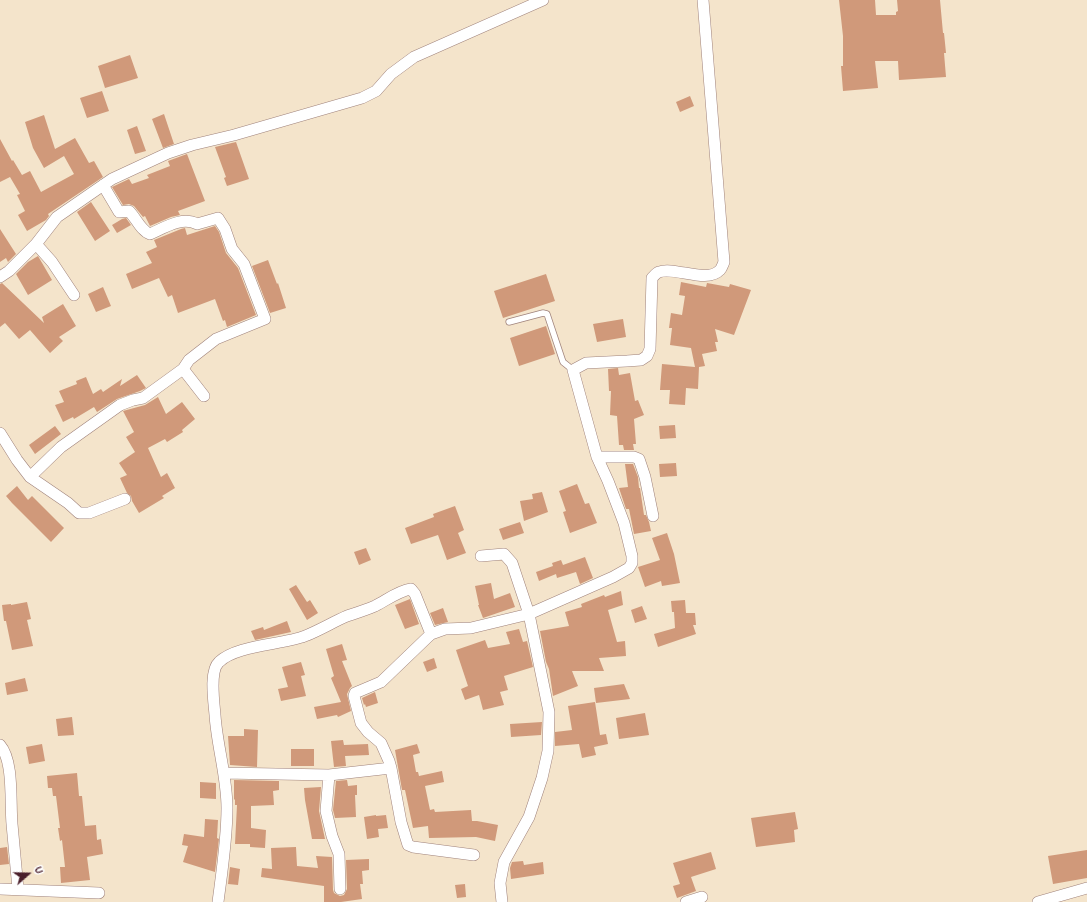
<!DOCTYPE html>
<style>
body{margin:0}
#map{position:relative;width:1087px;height:902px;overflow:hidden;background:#f4e4cb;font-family:"Patrick Hand",sans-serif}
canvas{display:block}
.north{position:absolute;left:8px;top:854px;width:40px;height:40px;-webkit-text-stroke:3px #fff;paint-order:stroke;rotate:70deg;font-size:11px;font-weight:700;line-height:16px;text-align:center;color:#4a1f2b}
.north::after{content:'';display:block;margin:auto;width:14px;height:18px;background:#4a1f2b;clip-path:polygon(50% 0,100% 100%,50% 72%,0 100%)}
</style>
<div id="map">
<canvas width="1087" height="902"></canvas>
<div class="north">U</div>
</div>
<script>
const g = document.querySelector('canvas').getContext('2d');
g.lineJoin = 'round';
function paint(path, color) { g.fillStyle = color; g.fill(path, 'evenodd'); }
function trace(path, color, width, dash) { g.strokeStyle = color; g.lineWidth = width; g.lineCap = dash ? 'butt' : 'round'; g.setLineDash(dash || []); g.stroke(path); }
const building = new Path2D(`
 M 839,0 L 875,0 L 876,15 L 896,15 L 896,12 L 898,11 L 897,0 L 940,0 L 943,33 L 944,33 L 946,53 L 944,53 L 946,77 L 899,80 L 898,61 L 875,61 L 878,88 L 843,91 L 841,66 L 843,66 L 843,36 Z
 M 130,55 L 138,78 L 105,88 L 98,66 Z
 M 102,91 L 109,111 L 87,118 L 80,98 Z
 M 690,96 L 694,106 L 680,112 L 676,102 Z
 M 164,114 L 174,144 L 163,148 L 152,119 Z
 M 44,115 L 55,149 L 75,138 L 89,163 L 94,161 L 103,177 L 48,214 L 49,216 L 46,220 L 27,231 L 18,215 L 25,211 L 17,195 L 20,194 L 10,177 L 0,182 L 0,139 L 12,161 L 13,160 L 22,175 L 30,171 L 41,192 L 74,174 L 64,156 L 44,168 L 33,148 L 25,122 Z
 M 137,126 L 146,151 L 135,154 L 127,130 Z
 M 236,142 L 249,179 L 227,186 L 224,178 L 226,177 L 215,147 Z
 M 187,154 L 205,201 L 178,211 L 180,215 L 171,217 L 150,226 L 145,216 L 143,217 L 134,206 L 129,204 L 123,205 L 112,187 L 129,179 L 132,184 L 149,178 L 147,175 L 170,166 L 168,161 Z
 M 91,202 L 110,231 L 95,241 L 77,212 Z
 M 126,218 L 131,225 L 117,233 L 112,225 L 122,219 Z
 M 215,226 L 219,232 L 226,253 L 238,268 L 256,315 L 227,327 L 225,320 L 223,321 L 215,299 L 178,313 L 172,295 L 168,297 L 159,278 L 132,289 L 126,274 L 152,263 L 146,252 L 157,247 L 154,240 L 181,229 L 185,228 L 187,235 Z
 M 0,229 L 16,254 L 8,262 L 6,258 L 0,262 Z
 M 38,256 L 52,280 L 28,295 L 16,274 L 28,262 Z
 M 268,260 L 277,284 L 278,283 L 286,308 L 270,313 L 252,266 Z
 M 546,274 L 555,301 L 503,318 L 494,291 Z
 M 681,282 L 706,287 L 707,283 L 729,287 L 730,284 L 751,290 L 734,335 L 715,329 L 718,342 L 715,342 L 717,351 L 702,354 L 705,366 L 699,367 L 698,389 L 686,388 L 685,405 L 669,404 L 670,390 L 660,390 L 662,364 L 695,367 L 691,348 L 670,345 L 672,328 L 669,328 L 671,313 L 682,315 L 685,296 L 679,295 Z
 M 2,283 L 44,323 L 42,317 L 63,304 L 76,326 L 59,337 L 63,341 L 50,353 L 30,330 L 19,339 L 5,323 L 0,327 L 0,284 Z
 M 103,287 L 111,306 L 96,312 L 88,294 Z
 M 623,319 L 626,337 L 597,342 L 593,324 Z
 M 546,326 L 555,354 L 519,366 L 510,338 Z
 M 618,368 L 619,375 L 630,373 L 635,401 L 638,400 L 644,415 L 634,419 L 636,444 L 633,444 L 634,450 L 624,450 L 623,445 L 619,445 L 617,416 L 610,415 L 611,391 L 609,391 L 608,369 Z
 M 137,375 L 146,388 L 140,391 L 117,399 L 97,412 L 94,407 L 74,419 L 73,417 L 63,422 L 55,405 L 64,402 L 59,391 L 77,384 L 76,381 L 86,377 L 93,394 L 101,389 L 103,392 L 122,379 L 120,386 Z
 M 158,397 L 166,414 L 182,402 L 195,419 L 182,430 L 183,432 L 167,442 L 165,439 L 148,448 L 161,477 L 167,473 L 175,488 L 162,496 L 164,498 L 139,513 L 132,501 L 131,496 L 127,493 L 120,478 L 127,475 L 119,463 L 135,452 L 126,437 L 134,432 L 123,411 L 145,405 Z
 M 675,425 L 676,438 L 660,439 L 659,426 Z
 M 55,426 L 61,434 L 35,454 L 29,445 Z
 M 676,463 L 677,476 L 660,477 L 659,464 Z
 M 625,464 L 633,464 L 638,477 L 639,488 L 640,488 L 644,515 L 646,515 L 649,522 L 651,531 L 634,534 L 629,509 L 626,509 L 619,488 L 628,487 Z
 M 577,484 L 585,504 L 589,503 L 597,523 L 570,533 L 563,512 L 566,511 L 559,491 Z
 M 17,486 L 28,500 L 32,496 L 64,528 L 51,542 L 12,503 L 6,496 Z
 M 542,492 L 548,512 L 524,521 L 520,501 L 533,499 L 532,494 Z
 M 455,506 L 464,530 L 458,533 L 466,553 L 447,560 L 438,535 L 411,544 L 405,528 L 434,517 L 433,514 Z
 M 520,522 L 524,533 L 503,540 L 499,529 Z
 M 667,533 L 674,554 L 680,583 L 662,586 L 661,581 L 645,587 L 638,567 L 660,560 L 652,538 Z
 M 366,548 L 371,560 L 359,565 L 354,552 Z
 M 585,557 L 593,578 L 580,584 L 576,572 L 557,578 L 556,574 L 539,581 L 536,572 L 553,566 L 552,563 L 561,560 L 563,565 Z
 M 491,583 L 494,599 L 510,593 L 515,607 L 483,618 L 478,605 L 479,605 L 475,586 Z
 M 296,585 L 307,602 L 310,600 L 318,613 L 307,620 L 289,589 Z
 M 621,591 L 623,605 L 608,610 L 617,642 L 625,641 L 626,656 L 599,658 L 604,671 L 572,671 L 578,686 L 553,696 L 549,669 L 546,662 L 540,631 L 569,626 L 565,612 L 582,607 L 581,604 L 604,595 L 605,597 Z
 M 410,599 L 419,624 L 405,629 L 395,605 Z
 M 685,600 L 686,613 L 695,613 L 696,625 L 693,625 L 696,634 L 658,647 L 654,634 L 675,628 L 674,612 L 672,612 L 671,601 Z
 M 27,602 L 31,619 L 27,620 L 33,646 L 12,650 L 6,621 L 4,621 L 2,605 L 11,604 L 11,605 Z
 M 642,606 L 647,619 L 635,623 L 631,610 Z
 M 443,608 L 448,622 L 435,625 L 430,613 Z
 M 287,621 L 291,632 L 255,640 L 251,631 L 263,627 L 264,630 Z
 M 519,629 L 523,642 L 527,641 L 533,667 L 504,676 L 508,690 L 500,692 L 504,705 L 483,710 L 479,695 L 465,700 L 461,689 L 468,686 L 456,650 L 485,640 L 488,648 L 510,644 L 506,632 Z
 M 342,644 L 347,660 L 342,661 L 352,686 L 350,688 L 347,694 L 351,711 L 338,717 L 337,715 L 317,719 L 314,707 L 341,702 L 331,678 L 334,676 L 326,649 Z
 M 434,658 L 437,668 L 427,672 L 423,662 Z
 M 301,662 L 305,675 L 301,676 L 306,696 L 281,701 L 278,689 L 288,687 L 282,667 Z
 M 25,678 L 28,691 L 7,695 L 5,683 Z
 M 624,684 L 630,699 L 596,703 L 594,688 Z
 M 375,692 L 378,703 L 366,707 L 365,704 L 364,705 L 362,698 Z
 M 595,702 L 600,735 L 606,734 L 608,744 L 594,747 L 596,755 L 582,758 L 579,744 L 555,746 L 555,732 L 572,730 L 568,706 Z
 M 645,713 L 649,735 L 619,739 L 616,718 Z
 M 72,717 L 74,735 L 58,736 L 56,719 Z
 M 542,722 L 541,735 L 511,737 L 510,724 Z
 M 244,729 L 258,730 L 257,767 L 230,765 L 228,736 L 244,736 Z
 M 343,740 L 344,745 L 368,744 L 369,755 L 345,756 L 346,766 L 334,767 L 331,741 Z
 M 42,744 L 45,761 L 29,764 L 26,747 Z
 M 417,744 L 420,753 L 413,755 L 416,772 L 418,772 L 419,776 L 442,771 L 444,782 L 425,786 L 430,810 L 434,809 L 435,812 L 471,810 L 472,821 L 477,821 L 498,825 L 495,841 L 476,837 L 429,838 L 428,826 L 413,828 L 405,790 L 402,790 L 395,750 Z
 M 291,749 L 314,749 L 314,766 L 291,766 Z
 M 77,773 L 79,796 L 82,796 L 85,826 L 96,825 L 97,840 L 101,839 L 103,854 L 87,857 L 90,880 L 61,883 L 60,867 L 65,867 L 62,840 L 60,841 L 58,828 L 60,828 L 56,796 L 53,796 L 52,788 L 48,788 L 47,776 Z
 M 234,780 L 279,781 L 279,790 L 273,791 L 274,805 L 251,806 L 251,828 L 266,830 L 265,848 L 250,847 L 250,844 L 235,844 L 237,805 L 235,805 L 235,800 L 234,799 Z
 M 347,780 L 348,786 L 357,785 L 357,795 L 355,795 L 356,817 L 335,818 L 333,810 L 336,781 Z
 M 200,782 L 216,783 L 216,799 L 200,798 Z
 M 321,787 L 319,811 L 325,839 L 312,839 L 305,800 L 304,788 Z
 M 795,812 L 798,829 L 794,830 L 795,842 L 756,847 L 751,818 Z
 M 376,815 L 376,816 L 386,815 L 388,828 L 378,829 L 379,837 L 367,839 L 364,817 Z
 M 205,819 L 218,820 L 217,838 L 219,839 L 215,872 L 183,862 L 188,846 L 182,845 L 184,834 L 204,837 Z
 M 7,847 L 9,864 L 0,865 L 0,848 Z
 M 296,847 L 297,866 L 318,868 L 316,856 L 332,857 L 333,890 L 334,893 L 340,896 L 344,895 L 347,889 L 346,860 L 369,859 L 369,870 L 362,871 L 363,884 L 360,884 L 362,899 L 341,902 L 324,902 L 324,886 L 261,877 L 262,868 L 272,869 L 271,848 Z
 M 1087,850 L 1087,878 L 1053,884 L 1048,856 Z
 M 711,852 L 716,869 L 691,877 L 696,891 L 677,898 L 673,886 L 680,884 L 673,863 Z
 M 523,861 L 524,865 L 543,862 L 544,874 L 511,879 L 510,868 L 512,862 Z
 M 230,867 L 240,869 L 238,885 L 228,884 Z
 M 465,884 L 466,897 L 457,898 L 455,885 Z`);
const lane = new Path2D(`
 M 509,322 L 543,313 L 547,314 L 563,362 L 573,370`);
const street = new Path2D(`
 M 103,185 L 119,212 L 129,211 C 136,218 141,231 150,234 C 164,228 182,216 197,224 L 218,218 L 225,229 L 232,249 L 244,264 L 265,319 L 216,339 L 189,360 L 183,369
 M 36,244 L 52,262 L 74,295
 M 0,277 L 9,271 L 36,244 L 57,217 L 112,179 L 168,153 L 192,145 L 234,135 L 362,98 L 376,91 L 391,74 L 414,57 L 543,0
 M 0,433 L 17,460 L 30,477 L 68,503 L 79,513 L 89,513 L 125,499
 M 597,457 L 634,457 L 639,459 L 645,477 L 653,516
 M 30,477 L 61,447 L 120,405 L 133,400 L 143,398 L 183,369 L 204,396
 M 481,556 L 504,554 L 512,563 L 529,614 L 549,712 L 548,751 L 542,778 L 529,817 L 504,862 L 500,883 L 502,902
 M 0,745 C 14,761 10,802 12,824 C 14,845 16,867 18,889
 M 391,768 L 401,822 L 408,845 L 413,847 L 474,855
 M 224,773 L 329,775 L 391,768 L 389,761 L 381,743 L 368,732 L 361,723 L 354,696 L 355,693 L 381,682 L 431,634
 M 329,775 L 326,811 L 332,836 L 339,854 L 340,889
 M 0,889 L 99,893
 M 218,902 C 222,871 227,839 227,808 C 227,777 217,746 215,715 C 214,702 209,671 219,662 C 236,645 282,645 305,636 C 320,630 333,622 347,616 C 356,613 366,610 375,606 C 387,600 398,591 411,589 L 415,594 L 431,634 L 445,629 L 471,628 L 529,614 L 613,577 L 629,568 L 632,563 L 632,556 L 624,523 L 608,481 L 597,457 L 573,370 L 586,363 L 627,361 L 641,360 L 647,356 L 650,349 L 652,278 C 654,276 656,273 659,272 C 674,266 707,284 720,270 C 722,268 723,264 724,262 L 703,0
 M 686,902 L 702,897
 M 1038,902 L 1087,888`);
paint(building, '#d0997a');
trace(lane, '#9f827b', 7);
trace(street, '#9f827b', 12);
trace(lane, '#fff', 5.5);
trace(street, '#fff', 11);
</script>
